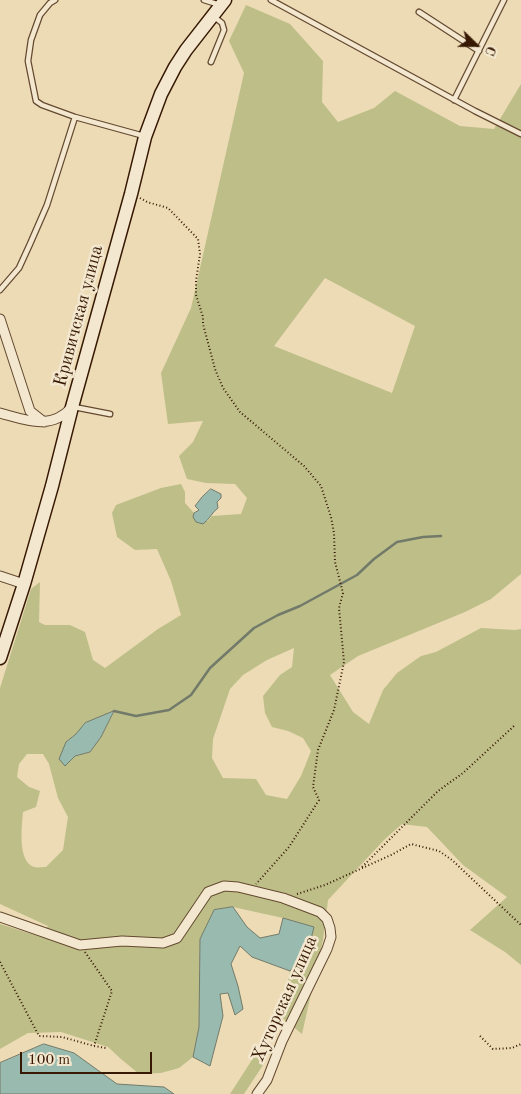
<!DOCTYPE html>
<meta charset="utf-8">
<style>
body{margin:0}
#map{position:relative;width:521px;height:1094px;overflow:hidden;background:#ecdbb5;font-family:"Old Standard TT",serif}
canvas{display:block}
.north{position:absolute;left:451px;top:20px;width:50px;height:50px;-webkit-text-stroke:4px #f3e8cf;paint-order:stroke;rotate:112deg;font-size:14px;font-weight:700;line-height:20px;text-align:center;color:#371803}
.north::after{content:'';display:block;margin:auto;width:18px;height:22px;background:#371803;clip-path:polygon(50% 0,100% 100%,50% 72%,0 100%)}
.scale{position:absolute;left:20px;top:1052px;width:132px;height:22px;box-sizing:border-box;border:2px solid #371803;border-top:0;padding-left:6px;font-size:15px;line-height:18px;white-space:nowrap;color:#371803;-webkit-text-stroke:4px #f3e8cf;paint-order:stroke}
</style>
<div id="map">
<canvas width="521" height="1094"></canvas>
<div class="north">С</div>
<div class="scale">100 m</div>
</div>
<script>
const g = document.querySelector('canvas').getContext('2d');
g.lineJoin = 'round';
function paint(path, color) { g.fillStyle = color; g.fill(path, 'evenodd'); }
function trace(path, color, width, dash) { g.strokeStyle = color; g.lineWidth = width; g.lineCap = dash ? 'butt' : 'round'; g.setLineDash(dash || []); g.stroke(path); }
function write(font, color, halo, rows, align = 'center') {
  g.font = font + ' "Old Standard TT",serif'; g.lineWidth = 5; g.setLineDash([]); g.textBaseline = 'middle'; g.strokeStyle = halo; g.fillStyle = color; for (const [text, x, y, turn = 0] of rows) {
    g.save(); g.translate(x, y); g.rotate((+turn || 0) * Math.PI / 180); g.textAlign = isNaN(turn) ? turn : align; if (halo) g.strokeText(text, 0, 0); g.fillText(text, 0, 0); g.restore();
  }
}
const green = new Path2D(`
 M 246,5 L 290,24 L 323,61 L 322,102 L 338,122 L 374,108 L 395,91 L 460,126 L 494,129 L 521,84 L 521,574 L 491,599 L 465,612 L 358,656 L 330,675 L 353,712 L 369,724 L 383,690 L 397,673 L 421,656 L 436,652 L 481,628 L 515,630 L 521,629 L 521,965 L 505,952 L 470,930 L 507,897 L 463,865 L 427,827 L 402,824 L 384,840 L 328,900 L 323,940 L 302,1034 L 280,1016 L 290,971 L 309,947 L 314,927 L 283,918 L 233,907 L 214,910 L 200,939 L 199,1027 L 193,1057 L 179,1068 L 161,1073 L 139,1074 L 121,1059 L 108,1047 L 61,1032 L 28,1033 L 0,1049 L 0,924 L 41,937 L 48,926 L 0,904 L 0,688 L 31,589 L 40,582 L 39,622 L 45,625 L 70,625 L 85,632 L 93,660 L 105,668 L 158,629 L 181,615 L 171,581 L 157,549 L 135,550 L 117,537 L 112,513 L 116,505 L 161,488 L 181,484 L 185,492 L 185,503 L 194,513 L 193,517 L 208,521 L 212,516 L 241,514 L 247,498 L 235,484 L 206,483 L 187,479 L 179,456 L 193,442 L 203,421 L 168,424 L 161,373 L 191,308 L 244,73 L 229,41 ZM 325,278 L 415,326 L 392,393 L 274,346 ZM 294,648 L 292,667 L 280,675 L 263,696 L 265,713 L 272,727 L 288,731 L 303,738 L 311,751 L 301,776 L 287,799 L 266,795 L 256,779 L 223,778 L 212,758 L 213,739 L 230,689 L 243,675 L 267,660 ZM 114,712 L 101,737 L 90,752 L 75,756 L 66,742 L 76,734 L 85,723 ZM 27,754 L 43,754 L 49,764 L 58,798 L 68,817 L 63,850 L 46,867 C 43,867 37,868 34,867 C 17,861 22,826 23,812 L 36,807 L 40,791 L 29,787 L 17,777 L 19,764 Z
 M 259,1049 L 263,1065 L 244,1094 L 230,1094 Z`);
const water = new Path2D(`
 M 211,489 L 221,494 L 221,498 L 217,502 L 218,508 C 212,512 210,519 203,524 L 196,522 L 193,517 L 194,513 L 199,510 L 195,506 L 202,497 Z
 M 114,711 L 101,737 L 90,752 L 75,756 L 65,766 L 59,759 L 66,742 L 76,734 L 85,723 Z
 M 233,907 L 247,927 L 260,938 L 279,934 L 283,918 L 314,927 L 309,947 L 290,971 L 252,957 L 240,946 L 231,964 L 238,986 L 243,1009 L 235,1015 L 228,993 L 220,994 L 223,1016 L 210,1066 L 193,1057 L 199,1027 L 200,939 L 214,910 Z
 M 44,1044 L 74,1053 L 117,1084 L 164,1087 L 174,1094 L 0,1094 L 0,1063 Z`);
const stream = new Path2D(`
 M 114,711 L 136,716 L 169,710 L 191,695 L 210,668 L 254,628 L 278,615 L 300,606 L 357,575 L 374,559 L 397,542 L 423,537 L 441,536`);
const path = new Path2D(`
 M 140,198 L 147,202 L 168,208 L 198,239 L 200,254 L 196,281 L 196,295 L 203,317 L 203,324 L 215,369 L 223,388 L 240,412 L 304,466 L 321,486 L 331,517 L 334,533 L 335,562 L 343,593 L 339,608 L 344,662 L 334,710 L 318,750 L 313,787 L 319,800 L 289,847 L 256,884
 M 362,867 L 438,791 L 463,773 L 514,726
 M 297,894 L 325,885 L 391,855 L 411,844 L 439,851 L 452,860 L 521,925
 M 85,952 L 112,991 L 94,1046
 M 0,962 L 39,1036 L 62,1037 L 94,1046 L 106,1048
 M 480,1036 L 493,1049 L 512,1048 L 521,1044`);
const lane = new Path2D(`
 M 55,0 L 50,3 L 40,15 L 31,40 L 28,61 L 36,101 L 42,105 L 75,117 L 144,136
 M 204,0 L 220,5
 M 271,0 L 475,111 L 521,134
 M 419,12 L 479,51
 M 211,62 L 224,30 L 222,23 L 213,16
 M 454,100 L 504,0
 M 0,290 L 19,268 L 30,244 L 47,205 L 75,117
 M 74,407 L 110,414`);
const street = new Path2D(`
 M 0,319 L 30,411 L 44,422
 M 0,413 C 26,420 51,431 72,407
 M 0,576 L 24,584
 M 0,917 L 80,945 L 122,941 L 163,943 L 177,938 L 208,892 L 224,886 L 238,887 L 283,898 L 320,912 L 327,919 L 330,928 L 331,937 L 327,949 L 282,1041 L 267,1080 L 257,1094`);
const secondary = new Path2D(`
 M 0,658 L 24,584 L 52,486 L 72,407 L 131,194 L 145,137 L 161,94 L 175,67 L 186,50 L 225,0`);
const streetNames = [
 ["Кривичская улица",79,316,-75],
 ["Хуторская улица",285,999,-66]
];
paint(green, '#bebe88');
paint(water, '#99bbaf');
trace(water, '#727a6a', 1);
trace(stream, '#727a6a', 2.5);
trace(lane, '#644930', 7);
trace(street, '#644930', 11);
trace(secondary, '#371803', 15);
trace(path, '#371803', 2, [1, 2.5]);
trace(lane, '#f3e8cf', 4.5);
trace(street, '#f3e8cf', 9);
trace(secondary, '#f3e8cf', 12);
write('18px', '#371803', '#f3e8cf', streetNames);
</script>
